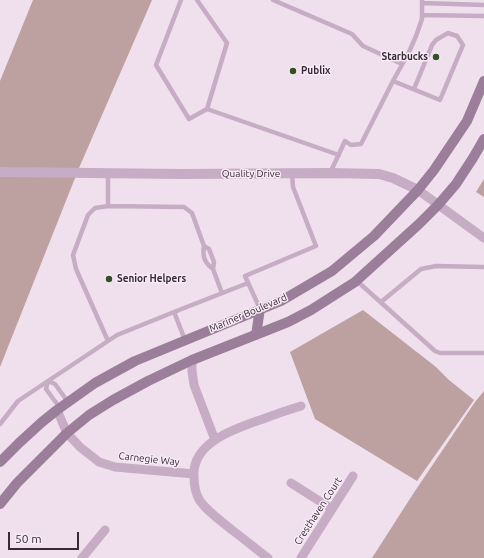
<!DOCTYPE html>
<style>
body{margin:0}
#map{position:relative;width:484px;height:558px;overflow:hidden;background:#f0dfed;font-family:Ubuntu,sans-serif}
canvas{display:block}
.scale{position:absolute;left:8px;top:532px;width:71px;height:18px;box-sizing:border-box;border:2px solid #352a36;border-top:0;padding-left:5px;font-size:12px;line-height:14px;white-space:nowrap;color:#352a36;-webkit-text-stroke:3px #f8ebf5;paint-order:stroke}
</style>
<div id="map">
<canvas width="484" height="558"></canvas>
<div class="scale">50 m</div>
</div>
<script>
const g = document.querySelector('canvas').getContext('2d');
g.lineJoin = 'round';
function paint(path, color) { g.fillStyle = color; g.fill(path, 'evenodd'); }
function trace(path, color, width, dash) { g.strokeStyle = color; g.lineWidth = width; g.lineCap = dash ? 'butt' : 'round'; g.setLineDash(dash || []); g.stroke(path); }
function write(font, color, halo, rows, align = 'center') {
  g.font = font + ' Ubuntu,sans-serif'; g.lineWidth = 3; g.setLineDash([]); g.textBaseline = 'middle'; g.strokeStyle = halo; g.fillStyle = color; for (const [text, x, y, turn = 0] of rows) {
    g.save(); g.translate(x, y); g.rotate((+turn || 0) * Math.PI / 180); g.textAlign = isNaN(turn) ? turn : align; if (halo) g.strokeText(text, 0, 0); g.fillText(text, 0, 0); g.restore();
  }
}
const green = new Path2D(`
 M 33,0 L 152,0 L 79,168 L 0,367 L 0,81 Z
 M 484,179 L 484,197 L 476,192 Z
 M 363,310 L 436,367 L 449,380 L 474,400 L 417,481 L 315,419 L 290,352 Z
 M 484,391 L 484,558 L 372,558 L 413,494 L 475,402 Z`);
const service = new Path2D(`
 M 181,0 L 156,65 L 189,119 L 207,109
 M 197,0 L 227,43 L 207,109 L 339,155
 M 273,0 L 352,34 L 363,46 L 402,64
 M 422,3 L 484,5
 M 422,15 L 484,16
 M 393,81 L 440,100 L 463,45 L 457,36 L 448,33 L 436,40 L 432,45 L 414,89
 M 108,173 L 108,206 L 184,207 L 192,213 L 204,246
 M 330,173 L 345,141 L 351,145 L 361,144 L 393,81 L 409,52 L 416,36 L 422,19 L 422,0
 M 213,269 C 205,263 202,257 204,246 L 209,249 L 214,262 L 213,269 L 222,293
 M 357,281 L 435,351 L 440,353 L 484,353
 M 381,302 L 421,269 L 436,266 L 484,267
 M 260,309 L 245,276 L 316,246 L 293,187 L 292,173
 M 185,340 L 174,312 L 248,283
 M 108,341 L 76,269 L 73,255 L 88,215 L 95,208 L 108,206
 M 60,408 L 46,389 L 48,381 L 55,384 L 68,402
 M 0,424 L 18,401 L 117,335 L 174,312`);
const minor = new Path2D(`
 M 418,190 L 484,238
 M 192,360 L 192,371 L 194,385 L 215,440
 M 57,410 L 67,433 L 80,447 L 99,462 L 115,467 L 194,474
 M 291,483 L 332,509
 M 82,558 L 105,530
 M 268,558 C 256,549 244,539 232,530 C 221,521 208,512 200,501 C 195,493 194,486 194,477 C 191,442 237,428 263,419 C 276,414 288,410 301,406
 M 301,558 L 353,476`);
const tertiary = new Path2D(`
 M 0,172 L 182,174 L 330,173 L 379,174 L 393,178 L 418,190`);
const secondary = new Path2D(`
 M 256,335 L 260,309
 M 0,462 L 19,443 L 42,422 L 57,410 L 95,383 L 135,361 L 281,301 L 332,271 L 374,236 L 418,190 L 434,170 L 467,121 L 484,81
 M 0,504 L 17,483 L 67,433 L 89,415 L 113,400 L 148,381 L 192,360 L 288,322 L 311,310 L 355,282 L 419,224 L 438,205 L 456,184 L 473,158 L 484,139`);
const markers = [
 [436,57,4,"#325225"],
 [293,71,4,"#325225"],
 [109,279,4,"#325225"]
];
const poiNames = [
 ["Starbucks",428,57,"right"],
 ["Publix",301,71],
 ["Senior Helpers",117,279]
];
const streetNames = [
 ["Quality Drive",251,174],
 ["Mariner Boulevard",248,313,-23],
 ["Carnegie Way",149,459,6],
 ["Cresthaven Court",318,511,-57]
];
paint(green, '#bda1a1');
trace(service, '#c6acc4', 4.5);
trace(minor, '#c6acc4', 9);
trace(tertiary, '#c6acc4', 10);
trace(secondary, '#9a7e9a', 10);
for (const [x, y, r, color] of markers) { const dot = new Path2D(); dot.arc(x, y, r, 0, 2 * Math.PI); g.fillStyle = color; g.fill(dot); trace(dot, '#f8ebf5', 1.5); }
write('bold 10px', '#352a36', '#f8ebf5', poiNames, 'left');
write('10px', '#352a36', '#f8ebf5', streetNames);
</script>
